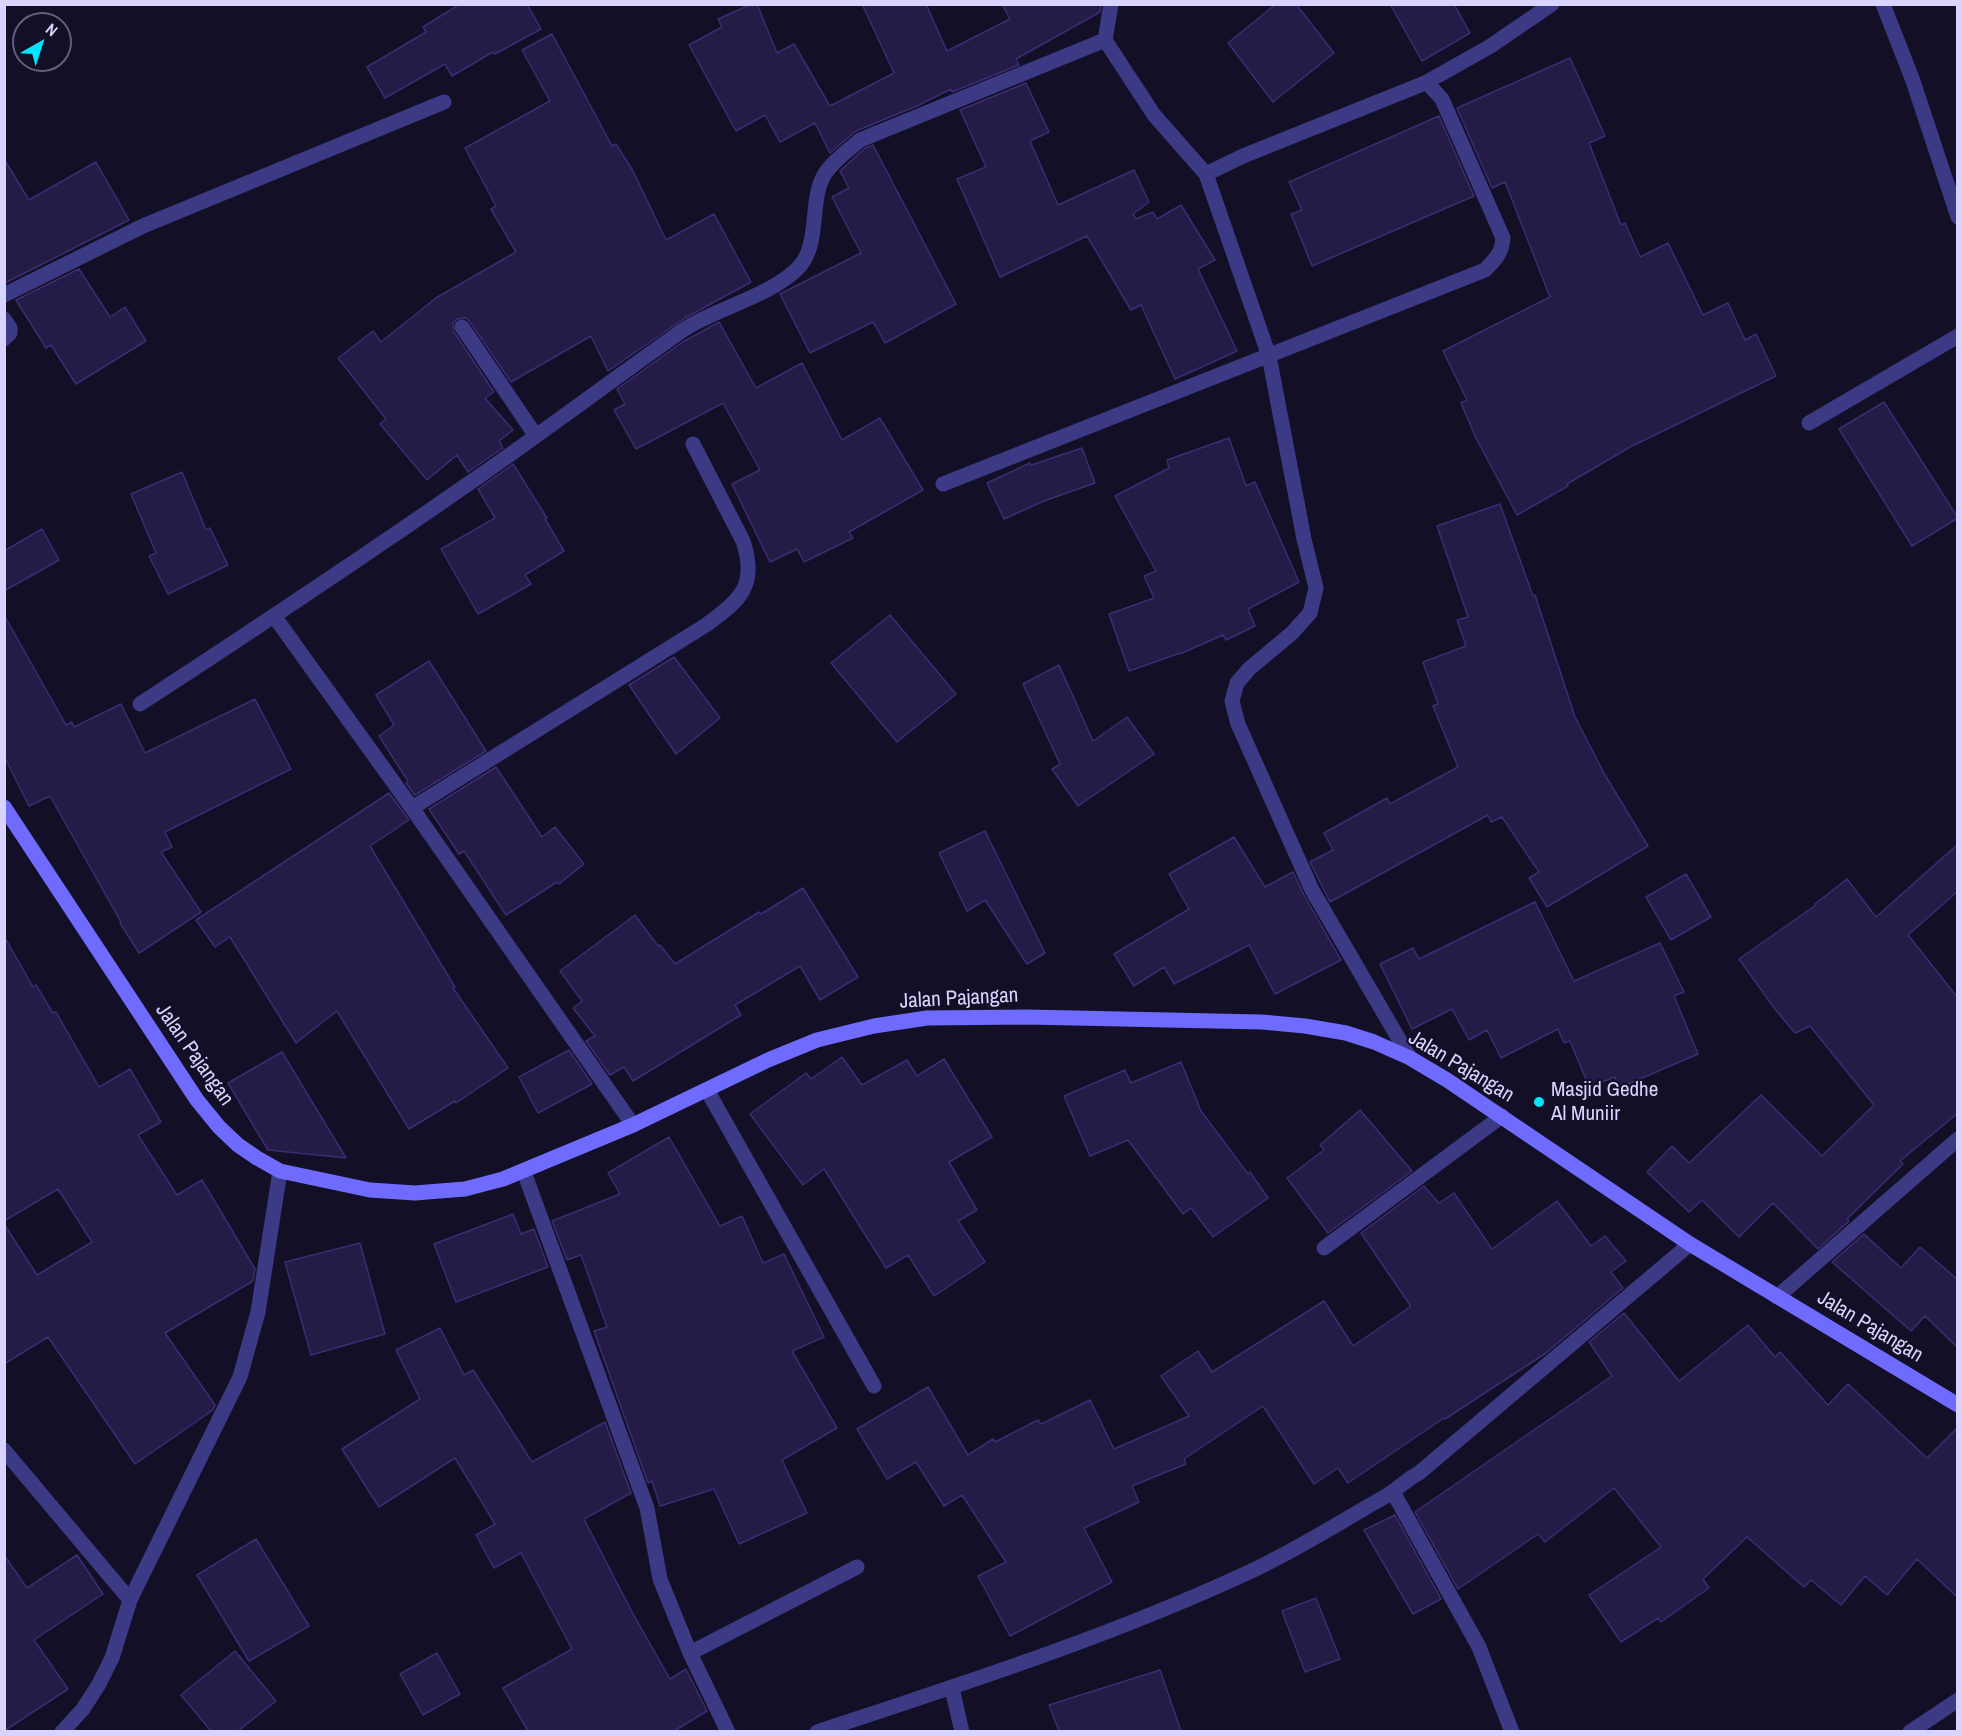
<!DOCTYPE html>
<style>
body{margin:0}
#map{position:relative;width:1962px;height:1736px;overflow:hidden;background:#130f26;font-family:"Archivo Narrow",sans-serif}
canvas{display:block}
.frame{position:absolute;inset:0;border:6px solid #d9d4ff;pointer-events:none}
.north{position:absolute;left:12px;top:12px;width:60px;height:60px;box-sizing:border-box;background:#130f26;border:2px solid #625e7d;border-radius:50%;rotate:39deg;font-size:16px;font-weight:700;line-height:24px;text-align:center;color:#d9d4ff}
.north::after{content:'';display:block;margin:auto;width:21px;height:27px;background:#00e5ff;clip-path:polygon(50% 0,100% 100%,50% 72%,0 100%)}
</style>
<div id="map">
<canvas width="1962" height="1736"></canvas>
<div class="frame"></div>
<div class="north">N</div>
</div>
<script>
const g = document.querySelector('canvas').getContext('2d');
g.lineJoin = 'round';
function paint(path, color) { g.fillStyle = color; g.fill(path, 'evenodd'); }
function trace(path, color, width, dash) { g.strokeStyle = color; g.lineWidth = width; g.lineCap = dash ? 'butt' : 'round'; g.setLineDash(dash || []); g.stroke(path); }
function write(font, color, halo, rows, align = 'center') {
  g.font = font + ' "Archivo Narrow",sans-serif'; g.lineWidth = 4.5; g.setLineDash([]); g.textBaseline = 'middle'; g.strokeStyle = halo; g.fillStyle = color; for (const [text, x, y, turn = 0] of rows) {
    g.save(); g.translate(x, y); g.rotate((+turn || 0) * Math.PI / 180); g.textAlign = isNaN(turn) ? turn : align; if (halo) g.strokeText(text, 0, 0); g.fillText(text, 0, 0); g.restore();
  }
}
const building = new Path2D(`
 M 460,4 L 527,4 L 541,29 L 495,54 L 493,52 L 452,76 L 445,64 L 385,98 L 367,67 L 426,32 L 423,27 Z
 M 752,4 L 757,4 L 777,53 L 794,44 L 830,106 L 894,73 L 862,4 L 926,4 L 947,51 L 1010,19 L 1002,4 L 1101,4 L 1100,12 L 1016,59 L 1019,65 L 952,92 L 951,89 L 917,106 L 856,131 L 830,153 L 815,123 L 780,142 L 765,115 L 736,131 L 689,45 L 722,27 L 718,19 Z
 M 1276,4 L 1296,4 L 1334,53 L 1273,102 L 1228,43 Z
 M 1390,4 L 1454,4 L 1470,33 L 1422,61 Z
 M 552,34 L 612,146 L 616,144 L 633,171 L 666,240 L 714,214 L 751,282 L 685,318 L 608,371 L 591,336 L 511,382 L 470,322 L 466,318 L 457,319 L 453,323 L 454,332 L 494,392 L 485,398 L 513,430 L 499,441 L 503,448 L 468,472 L 457,455 L 427,480 L 380,424 L 386,419 L 338,358 L 373,331 L 381,342 L 436,298 L 516,252 L 491,209 L 496,206 L 465,148 L 550,101 L 522,50 Z
 M 1570,58 L 1605,136 L 1589,143 L 1621,225 L 1625,223 L 1640,257 L 1668,243 L 1703,315 L 1728,303 L 1745,340 L 1756,334 L 1776,376 L 1630,447 L 1567,484 L 1568,486 L 1517,515 L 1476,438 L 1461,403 L 1467,400 L 1443,351 L 1550,297 L 1505,182 L 1492,188 L 1457,108 Z
 M 1026,83 L 1049,132 L 1030,141 L 1058,205 L 1134,170 L 1149,202 L 1133,214 L 1136,219 L 1153,212 L 1157,219 L 1181,205 L 1215,260 L 1198,269 L 1237,351 L 1175,379 L 1141,305 L 1131,310 L 1087,236 L 1000,277 L 957,179 L 986,167 L 960,110 Z
 M 1439,116 L 1474,196 L 1312,266 L 1291,214 L 1302,210 L 1289,182 Z
 M 873,145 L 956,304 L 885,343 L 873,322 L 810,353 L 780,294 L 861,253 L 832,197 L 849,188 L 840,171 L 865,148 Z
 M 4,159 L 29,200 L 96,162 L 129,220 L 5,283 Z
 M 79,269 L 110,317 L 125,307 L 146,341 L 76,384 L 51,345 L 46,348 L 16,300 Z
 M 719,322 L 756,388 L 802,363 L 842,440 L 880,418 L 923,490 L 849,532 L 853,538 L 804,562 L 797,549 L 770,562 L 732,484 L 760,470 L 723,403 L 636,449 L 614,410 L 625,404 L 617,389 L 681,343 Z
 M 1884,402 L 1958,518 L 1912,546 L 1839,429 Z
 M 1229,438 L 1246,486 L 1255,482 L 1299,582 L 1248,609 L 1255,626 L 1226,640 L 1223,635 L 1180,654 L 1180,653 L 1129,671 L 1109,614 L 1154,598 L 1144,576 L 1156,571 L 1115,496 L 1169,468 L 1167,460 Z
 M 1082,448 L 1095,483 L 1044,501 L 1004,519 L 987,483 L 1030,463 L 1031,465 Z
 M 513,464 L 547,518 L 545,519 L 564,551 L 525,575 L 531,584 L 478,614 L 441,549 L 495,518 L 478,489 Z
 M 182,472 L 206,530 L 210,528 L 228,565 L 168,594 L 149,556 L 156,553 L 131,494 Z
 M 1500,504 L 1533,596 L 1535,595 L 1575,717 L 1605,775 L 1648,846 L 1547,907 L 1529,878 L 1539,872 L 1502,817 L 1491,822 L 1488,815 L 1330,902 L 1310,862 L 1333,850 L 1324,833 L 1387,798 L 1390,804 L 1458,767 L 1433,706 L 1438,704 L 1423,662 L 1466,646 L 1457,620 L 1468,617 L 1437,526 Z
 M 42,529 L 59,560 L 4,591 L 4,551 Z
 M 4,615 L 66,725 L 72,722 L 74,727 L 121,704 L 145,753 L 255,699 L 291,769 L 165,832 L 172,847 L 161,852 L 201,912 L 139,953 L 120,923 L 121,922 L 50,796 L 29,806 L 4,756 Z
 M 890,615 L 956,694 L 897,742 L 831,663 Z
 M 674,657 L 720,718 L 676,754 L 629,685 Z
 M 429,661 L 486,751 L 415,795 L 406,783 L 408,781 L 379,736 L 394,725 L 376,695 Z
 M 1059,665 L 1093,741 L 1127,717 L 1154,754 L 1078,806 L 1052,769 L 1060,764 L 1023,684 Z
 M 496,767 L 542,837 L 555,827 L 584,864 L 559,884 L 557,882 L 506,915 L 464,851 L 459,854 L 429,809 Z
 M 389,793 L 409,820 L 370,846 L 455,987 L 453,988 L 508,1068 L 456,1103 L 455,1101 L 409,1129 L 337,1011 L 296,1043 L 230,937 L 215,947 L 196,920 Z
 M 985,831 L 1045,953 L 1027,964 L 985,900 L 967,911 L 939,853 Z
 M 1234,837 L 1265,887 L 1293,872 L 1304,895 L 1341,960 L 1275,994 L 1249,945 L 1174,984 L 1164,967 L 1134,986 L 1114,954 L 1189,909 L 1169,874 Z
 M 1958,844 L 1958,891 L 1908,935 L 1958,998 L 1958,1113 L 1900,1161 L 1903,1164 L 1847,1219 L 1849,1221 L 1818,1249 L 1773,1203 L 1739,1237 L 1702,1200 L 1689,1212 L 1647,1172 L 1672,1146 L 1689,1163 L 1761,1095 L 1822,1156 L 1874,1105 L 1810,1026 L 1795,1033 L 1775,1009 L 1739,959 L 1816,905 L 1815,904 L 1847,879 L 1876,917 Z
 M 1686,874 L 1711,917 L 1671,940 L 1646,897 Z
 M 803,888 L 858,977 L 820,1000 L 800,966 L 735,1005 L 741,1015 L 633,1081 L 624,1067 L 610,1075 L 586,1041 L 595,1036 L 573,1008 L 582,1001 L 560,971 L 635,915 L 658,946 L 660,945 L 675,964 L 759,912 L 761,914 Z
 M 1535,902 L 1574,981 L 1660,943 L 1684,992 L 1674,996 L 1698,1054 L 1619,1088 L 1615,1077 L 1589,1087 L 1570,1041 L 1564,1043 L 1558,1029 L 1501,1058 L 1487,1030 L 1469,1040 L 1452,1009 L 1412,1029 L 1380,964 L 1413,948 L 1419,959 Z
 M 4,936 L 33,987 L 36,985 L 53,1013 L 56,1012 L 99,1087 L 130,1069 L 161,1122 L 138,1135 L 177,1195 L 202,1180 L 255,1269 L 253,1281 L 165,1333 L 215,1405 L 213,1410 L 135,1464 L 48,1337 L 4,1364 L 4,1224 L 37,1275 L 92,1242 L 58,1189 L 4,1221 Z
 M 569,1050 L 592,1084 L 538,1113 L 519,1077 Z
 M 282,1052 L 346,1158 L 268,1150 L 228,1083 Z
 M 842,1057 L 862,1085 L 907,1060 L 917,1076 L 944,1059 L 992,1137 L 949,1162 L 977,1210 L 958,1221 L 985,1262 L 934,1296 L 908,1255 L 886,1268 L 824,1169 L 803,1185 L 750,1114 L 806,1073 L 811,1079 Z
 M 1181,1062 L 1201,1111 L 1248,1174 L 1250,1172 L 1268,1198 L 1213,1237 L 1191,1208 L 1183,1214 L 1128,1140 L 1090,1156 L 1064,1096 L 1125,1070 L 1131,1083 Z
 M 1360,1110 L 1412,1171 L 1328,1233 L 1287,1178 L 1324,1150 L 1320,1145 Z
 M 669,1137 L 720,1226 L 742,1216 L 763,1263 L 784,1254 L 824,1337 L 792,1351 L 837,1428 L 782,1460 L 807,1513 L 739,1544 L 714,1489 L 660,1506 L 652,1481 L 648,1483 L 594,1331 L 607,1327 L 581,1255 L 567,1260 L 552,1221 L 620,1194 L 608,1173 Z
 M 1424,1186 L 1439,1203 L 1454,1193 L 1492,1249 L 1557,1201 L 1591,1246 L 1605,1236 L 1626,1261 L 1611,1272 L 1623,1288 L 1546,1353 L 1445,1419 L 1444,1418 L 1348,1483 L 1338,1468 L 1314,1484 L 1263,1406 L 1184,1459 L 1186,1464 L 1132,1486 L 1139,1502 L 1084,1528 L 1112,1582 L 1010,1636 L 978,1576 L 1006,1562 L 962,1495 L 944,1506 L 916,1462 L 887,1479 L 857,1429 L 928,1387 L 968,1455 L 993,1439 L 995,1442 L 1038,1420 L 1041,1424 L 1090,1400 L 1114,1449 L 1189,1416 L 1161,1376 L 1198,1351 L 1212,1372 L 1324,1301 L 1353,1346 L 1410,1307 L 1410,1305 L 1361,1233 Z
 M 513,1214 L 521,1234 L 534,1229 L 548,1267 L 456,1302 L 434,1244 Z
 M 1864,1234 L 1901,1268 L 1920,1247 L 1958,1280 L 1958,1348 L 1925,1316 L 1911,1331 L 1832,1262 Z
 M 360,1243 L 385,1334 L 311,1355 L 285,1262 Z
 M 1624,1313 L 1679,1381 L 1748,1325 L 1775,1357 L 1780,1352 L 1828,1405 L 1848,1384 L 1927,1458 L 1958,1427 L 1958,1598 L 1917,1559 L 1887,1595 L 1865,1576 L 1841,1605 L 1811,1580 L 1804,1587 L 1747,1537 L 1703,1579 L 1709,1588 L 1661,1622 L 1658,1618 L 1621,1642 L 1589,1595 L 1661,1547 L 1614,1488 L 1545,1542 L 1538,1534 L 1458,1589 L 1415,1512 L 1612,1376 L 1589,1342 Z
 M 440,1328 L 464,1375 L 473,1370 L 532,1462 L 605,1422 L 631,1493 L 584,1519 L 632,1612 L 670,1679 L 686,1669 L 707,1711 L 674,1731 L 528,1731 L 503,1688 L 572,1649 L 521,1553 L 494,1568 L 476,1535 L 495,1524 L 455,1458 L 379,1507 L 342,1449 L 420,1399 L 396,1350 Z
 M 1395,1515 L 1441,1599 L 1413,1614 L 1364,1530 Z
 M 256,1539 L 309,1626 L 249,1661 L 197,1575 Z
 M 4,1555 L 27,1588 L 77,1555 L 103,1594 L 34,1640 L 68,1689 L 4,1731 Z
 M 1316,1598 L 1340,1659 L 1305,1672 L 1282,1611 Z
 M 235,1651 L 276,1701 L 238,1731 L 211,1731 L 181,1695 Z
 M 437,1653 L 460,1694 L 423,1715 L 400,1674 Z
 M 1160,1670 L 1181,1731 L 1059,1731 L 1049,1705 Z`);
const lane = new Path2D(`
 M 1809,423 L 1958,336`);
const street = new Path2D(`
 M 1111,4 L 1105,40 L 1154,115 L 1206,174 L 1269,356 L 1304,539 L 1316,588 L 1310,613 L 1292,633 L 1249,669 L 1237,683 L 1232,701 L 1238,724 L 1312,890 L 1410,1058
 M 1883,4 L 1913,81 L 1958,217
 M 1425,83 L 1489,47 L 1552,4
 M 4,295 L 143,226 L 444,102
 M 4,319 L 10,328 L 10,333 L 4,339
 M 462,327 L 536,436
 M 943,484 L 1485,270 C 1495,260 1502,253 1503,238 L 1442,99 L 1430,86 L 1425,83 L 1243,156 L 1206,174
 M 274,616 L 412,808 L 633,1125
 M 140,704 C 255,629 369,553 481,475 C 547,429 611,381 676,335 C 711,309 765,299 796,270 C 821,248 809,204 823,177 C 831,162 848,151 860,140 L 1105,40
 M 412,808 L 706,625 C 740,600 758,586 743,541 L 693,444
 M 707,1090 L 874,1386
 M 524,1172 L 647,1508 L 660,1579 L 690,1653 L 728,1732
 M 1324,1248 L 1502,1116
 M 1777,1297 L 1958,1139
 M 4,1450 L 130,1600
 M 1393,1492 L 1479,1647 L 1512,1732
 M 690,1653 L 857,1567
 M 952,1688 L 962,1732
 M 62,1732 L 83,1709 L 99,1684 L 112,1658 L 130,1600 L 240,1377 L 258,1312 L 280,1171
 M 817,1732 C 962,1684 1109,1637 1247,1573 C 1295,1551 1340,1522 1386,1496 C 1398,1489 1407,1479 1419,1473 L 1690,1244
 M 1910,1732 L 1958,1700`);
const secondary = new Path2D(`
 M 4,807 L 197,1100 L 219,1127 L 238,1145 L 257,1158 L 280,1171 L 370,1190 L 415,1193 L 465,1189 L 503,1179 L 633,1125 L 768,1060 L 817,1040 L 874,1026 L 927,1018 L 1027,1017 L 1262,1022 L 1305,1026 L 1346,1033 L 1374,1042 L 1410,1058 L 1447,1080 L 1690,1244 L 1958,1405`);
const markers = [
 [1539,1102,6,"#00e5ff"]
];
const streetNames = [
 ["Jalan Pajangan",959,999,-3],
 ["Jalan Pajangan",194,1055,55],
 ["Jalan Pajangan",1461,1067,31],
 ["Jalan Pajangan",1870,1327,31]
];
const poiNames = [
 ["Masjid Gedhe",1551,1090],
 ["Al Muniir",1551,1114]
];
paint(building, '#241b47');
trace(building, '#3b2d73', 1.5);
trace(lane, '#3d3a85', 15);
trace(street, '#3d3a85', 15);
trace(secondary, '#6f6bff', 15);
for (const [x, y, r, color] of markers) { const dot = new Path2D(); dot.arc(x, y, r, 0, 2 * Math.PI); g.fillStyle = color; g.fill(dot); trace(dot, '#130f26', 2); }
write('21px', '#d9d4ff', '#130f26', streetNames);
write('21px', '#d9d4ff', '#130f26', poiNames, 'left');
</script>
